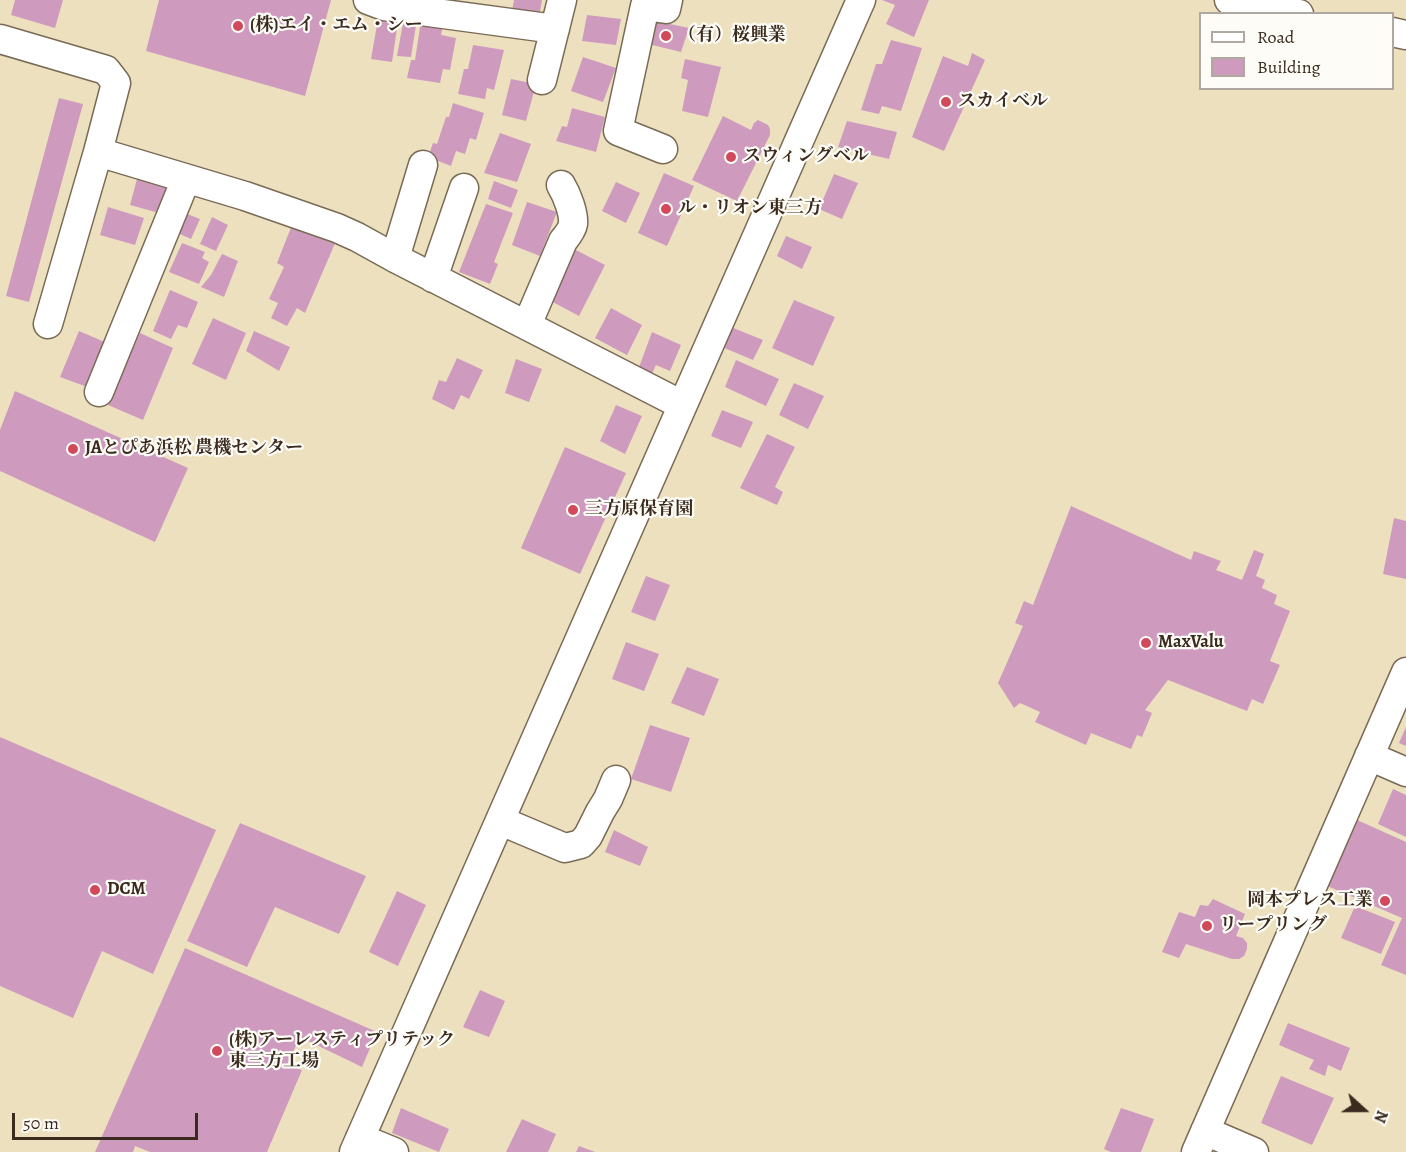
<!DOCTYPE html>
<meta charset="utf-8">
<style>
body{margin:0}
#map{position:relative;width:1406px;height:1152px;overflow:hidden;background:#ede0be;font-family:Alegreya,serif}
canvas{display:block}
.legend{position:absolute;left:1199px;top:12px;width:195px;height:78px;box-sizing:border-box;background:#fdfcf7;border:2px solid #afa8a0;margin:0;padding:8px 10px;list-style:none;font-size:18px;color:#3b2a1e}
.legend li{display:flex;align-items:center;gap:12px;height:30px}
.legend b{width:30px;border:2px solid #afa8a0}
.north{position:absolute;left:1334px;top:1080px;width:60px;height:60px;-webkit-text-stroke:4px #fdfcf7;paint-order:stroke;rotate:111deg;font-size:16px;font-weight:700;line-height:24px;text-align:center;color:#3b2a1e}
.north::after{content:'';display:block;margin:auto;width:21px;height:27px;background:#3b2a1e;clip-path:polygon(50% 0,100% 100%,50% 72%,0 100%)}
.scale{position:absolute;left:12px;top:1113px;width:186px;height:27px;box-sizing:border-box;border:3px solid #3b2a1e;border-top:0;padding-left:8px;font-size:18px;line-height:21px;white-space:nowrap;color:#3b2a1e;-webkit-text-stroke:4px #fdfcf7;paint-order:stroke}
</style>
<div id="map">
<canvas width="1406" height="1152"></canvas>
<ul class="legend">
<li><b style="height:8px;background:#fff"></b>Road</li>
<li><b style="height:16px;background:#ce9bbf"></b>Building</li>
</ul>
<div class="north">N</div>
<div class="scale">50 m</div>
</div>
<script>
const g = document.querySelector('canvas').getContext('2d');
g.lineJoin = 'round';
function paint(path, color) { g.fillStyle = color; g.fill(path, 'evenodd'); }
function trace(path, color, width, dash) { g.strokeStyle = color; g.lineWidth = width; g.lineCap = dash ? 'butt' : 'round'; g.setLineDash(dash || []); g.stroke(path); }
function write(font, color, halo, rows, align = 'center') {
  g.font = font + ' Alegreya,"Noto Serif JP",serif'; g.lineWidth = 4.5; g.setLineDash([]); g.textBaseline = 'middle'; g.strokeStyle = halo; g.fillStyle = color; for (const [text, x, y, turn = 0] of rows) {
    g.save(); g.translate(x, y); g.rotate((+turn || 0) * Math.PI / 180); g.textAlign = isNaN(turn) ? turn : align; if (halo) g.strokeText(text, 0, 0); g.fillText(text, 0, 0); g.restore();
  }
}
const building = new Path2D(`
 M 15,0 L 63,0 L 55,28 L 11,15 Z
 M 159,0 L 331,0 L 305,96 L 146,51 Z
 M 514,0 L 542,0 L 539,17 L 512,11 Z
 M 882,0 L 929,0 L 914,37 L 886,24 L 895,5 Z
 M 587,15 L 621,19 L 616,45 L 582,41 Z
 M 378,19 L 398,22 L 392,62 L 371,59 Z
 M 650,20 L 689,28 L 681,52 L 644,43 Z
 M 421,21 L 443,24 L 441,35 L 456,38 L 450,70 L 443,69 L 440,83 L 407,78 L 411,60 L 415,60 Z
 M 403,23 L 416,25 L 411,57 L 397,56 Z
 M 891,40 L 922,48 L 901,111 L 882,106 L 879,114 L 861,110 L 876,64 L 882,64 Z
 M 473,45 L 504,50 L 494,90 L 487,88 L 485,99 L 458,94 L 464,69 L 468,69 Z
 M 972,53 L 985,60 L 944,151 L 912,137 L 943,56 L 968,66 Z
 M 583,57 L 616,68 L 603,102 L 571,91 Z
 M 685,59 L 721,67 L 708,117 L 682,111 L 688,80 L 681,78 Z
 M 511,79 L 536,84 L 526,121 L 502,115 Z
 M 59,98 L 83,104 L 29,302 L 6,296 Z
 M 453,103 L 484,113 L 476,140 L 470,138 L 465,154 L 456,151 L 451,166 L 428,157 L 433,143 L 437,144 L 446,117 L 449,117 Z
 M 572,108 L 605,117 L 596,152 L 556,141 L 562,126 L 567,127 Z
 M 723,116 L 751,130 L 754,123 L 758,120 L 768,125 L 770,129 L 770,135 L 737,201 L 692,180 Z
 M 847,121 L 897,132 L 889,159 L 838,147 Z
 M 500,133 L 531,144 L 517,182 L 484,173 Z
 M 664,173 L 694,186 L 667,246 L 638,233 Z
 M 834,174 L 858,183 L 842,219 L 819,209 Z
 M 137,179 L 167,187 L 159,213 L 130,205 Z
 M 494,181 L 518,190 L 511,208 L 488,199 Z
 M 616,182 L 640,193 L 626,223 L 602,211 Z
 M 527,202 L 557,212 L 540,256 L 512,245 Z
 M 486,204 L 513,213 L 494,262 L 498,264 L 490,284 L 459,272 Z
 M 108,207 L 144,218 L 135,245 L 100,235 Z
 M 182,212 L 200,219 L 191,239 L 173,231 Z
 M 212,217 L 228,225 L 216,251 L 200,244 Z
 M 292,225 L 336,241 L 305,313 L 297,308 L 287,326 L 271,318 L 278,303 L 269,299 L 284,267 L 277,263 Z
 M 786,236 L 812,247 L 802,269 L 777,256 Z
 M 182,243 L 205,252 L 202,258 L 209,262 L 199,284 L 169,272 Z
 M 574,249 L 605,265 L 579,316 L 549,300 Z
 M 222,254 L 238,261 L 224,297 L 201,287 L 211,275 Z
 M 170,290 L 198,302 L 187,328 L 178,325 L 171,339 L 153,331 Z
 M 794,300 L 835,317 L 813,366 L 772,348 Z
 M 611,308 L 642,325 L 627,355 L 595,338 Z
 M 213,318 L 246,333 L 226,380 L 192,364 Z
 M 731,327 L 763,340 L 753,360 L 722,347 Z
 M 79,331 L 107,343 L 90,388 L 60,377 Z
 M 254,331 L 290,347 L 279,371 L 246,351 Z
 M 652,332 L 681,345 L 670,371 L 656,365 L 651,376 L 638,370 Z
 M 140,333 L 173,348 L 143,420 L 108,405 Z
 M 457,358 L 483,370 L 469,399 L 461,395 L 454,410 L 432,399 L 439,380 L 446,382 Z
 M 516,359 L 542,369 L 529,402 L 505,393 Z
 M 736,360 L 779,379 L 766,406 L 725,387 Z
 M 794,383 L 824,396 L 808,429 L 779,415 Z
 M 15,391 L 188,468 L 155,542 L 0,471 L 0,430 Z
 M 616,405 L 642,416 L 625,454 L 600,441 Z
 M 722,410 L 753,422 L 741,448 L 711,436 Z
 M 767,434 L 795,447 L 775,487 L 783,492 L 777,505 L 740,488 Z
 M 565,447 L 626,473 L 580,574 L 521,548 Z
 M 1071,506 L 1191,560 L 1194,551 L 1221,561 L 1216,570 L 1242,580 L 1254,550 L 1264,554 L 1256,576 L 1265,580 L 1262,588 L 1277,595 L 1274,604 L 1290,611 L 1270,661 L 1280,665 L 1263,704 L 1252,699 L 1247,711 L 1168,680 L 1145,710 L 1152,713 L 1142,737 L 1137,735 L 1131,749 L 1091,733 L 1086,745 L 1035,722 L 1040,712 L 1020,703 L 1014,708 L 998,683 L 1023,626 L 1015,623 L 1024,601 L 1033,605 Z
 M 1394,518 L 1406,521 L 1406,579 L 1383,574 Z
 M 646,576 L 670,585 L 655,621 L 631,612 Z
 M 626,642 L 659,654 L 644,691 L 612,679 Z
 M 687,667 L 719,679 L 704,716 L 671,703 Z
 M 650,725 L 690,738 L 671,792 L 631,779 Z
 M 1406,727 L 1406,746 L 1399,743 Z
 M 0,737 L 216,830 L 153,974 L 102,951 L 73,1018 L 0,986 Z
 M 1393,789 L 1406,795 L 1406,837 L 1378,824 Z
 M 1355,819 L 1406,842 L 1406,975 L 1381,965 L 1402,918 L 1325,885 Z
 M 240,823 L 366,876 L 339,934 L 275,907 L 247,967 L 187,941 Z
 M 614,830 L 648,847 L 640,866 L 605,852 Z
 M 397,891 L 426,905 L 398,966 L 369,952 Z
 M 1213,899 L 1245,914 L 1236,936 L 1243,938 L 1247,943 L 1247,949 L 1244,956 L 1239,959 L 1232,959 L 1186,944 L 1179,958 L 1162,952 L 1179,912 L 1195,917 L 1200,905 L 1208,906 Z
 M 1355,906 L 1395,922 L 1381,954 L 1341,938 Z
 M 185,948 L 377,1032 L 362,1067 L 300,1037 L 287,1065 L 302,1070 L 267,1152 L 150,1152 L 135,1146 L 133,1152 L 95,1152 Z
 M 480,990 L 505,1001 L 489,1037 L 463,1027 Z
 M 1288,1023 L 1350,1048 L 1341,1071 L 1328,1065 L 1325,1076 L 1309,1069 L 1314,1060 L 1279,1045 Z
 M 1281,1076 L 1334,1098 L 1312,1145 L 1261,1123 Z
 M 401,1108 L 449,1129 L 439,1152 L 392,1133 Z
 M 1121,1108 L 1154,1119 L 1141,1152 L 1111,1152 L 1104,1149 Z
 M 522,1119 L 556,1134 L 548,1152 L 506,1152 Z
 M 579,1146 L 595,1152 L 576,1152 Z`);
const minor = new Path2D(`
 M 368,0 L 384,6 L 555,29
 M 1229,0 L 1299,14
 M 1392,32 L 1406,35
 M 0,39 L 106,70 L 116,83 L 98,152 L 245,196 L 337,228 L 357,237 L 395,258 L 682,405
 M 542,80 L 562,0
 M 663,149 L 618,131 L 645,6 L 666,9 L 668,0
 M 395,258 L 423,165
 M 433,278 L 464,188
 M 48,324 L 98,152
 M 527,325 L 563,241 C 567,236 572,230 573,224 C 574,213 567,195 561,185
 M 99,392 L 186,179
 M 1369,756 L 1406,772
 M 501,821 L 565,848 L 581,844 L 588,836 L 600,812 L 608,799 L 616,780
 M 1205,1131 L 1254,1152
 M 360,1138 L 394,1152
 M 354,1152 L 861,0
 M 1196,1152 L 1406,672`);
const markers = [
 [238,26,6,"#d1495b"],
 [666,36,6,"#d1495b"],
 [946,102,6,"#d1495b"],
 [731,157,6,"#d1495b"],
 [666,209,6,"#d1495b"],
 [73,449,6,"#d1495b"],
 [573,510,6,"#d1495b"],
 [1146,643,6,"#d1495b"],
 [95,890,6,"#d1495b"],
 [1385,901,6,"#d1495b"],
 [1207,926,6,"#d1495b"],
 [217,1051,6,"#d1495b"]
];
const poiNames = [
 ["(株)エイ・エム・シー",250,26],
 ["（有）桜興業",678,36],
 ["スカイベル",958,102],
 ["スウィングベル",743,157],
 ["ル・リオン東三方",678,209],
 ["JAとぴあ浜松 農機センター",85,449],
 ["三方原保育園",585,510],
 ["MaxValu",1158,643],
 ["DCM",107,890],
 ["岡本プレス工業",1373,901,"right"],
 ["リープリング",1219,926],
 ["(株)アーレスティプリテック",229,1041],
 ["東三方工場",229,1062]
];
paint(building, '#ce9bbf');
trace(minor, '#796a56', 31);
trace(minor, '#fff', 28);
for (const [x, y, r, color] of markers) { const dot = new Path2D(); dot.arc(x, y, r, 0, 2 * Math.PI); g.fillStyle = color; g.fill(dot); trace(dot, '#fdfcf7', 2); }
write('bold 18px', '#3b2a1e', '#fdfcf7', poiNames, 'left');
</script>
